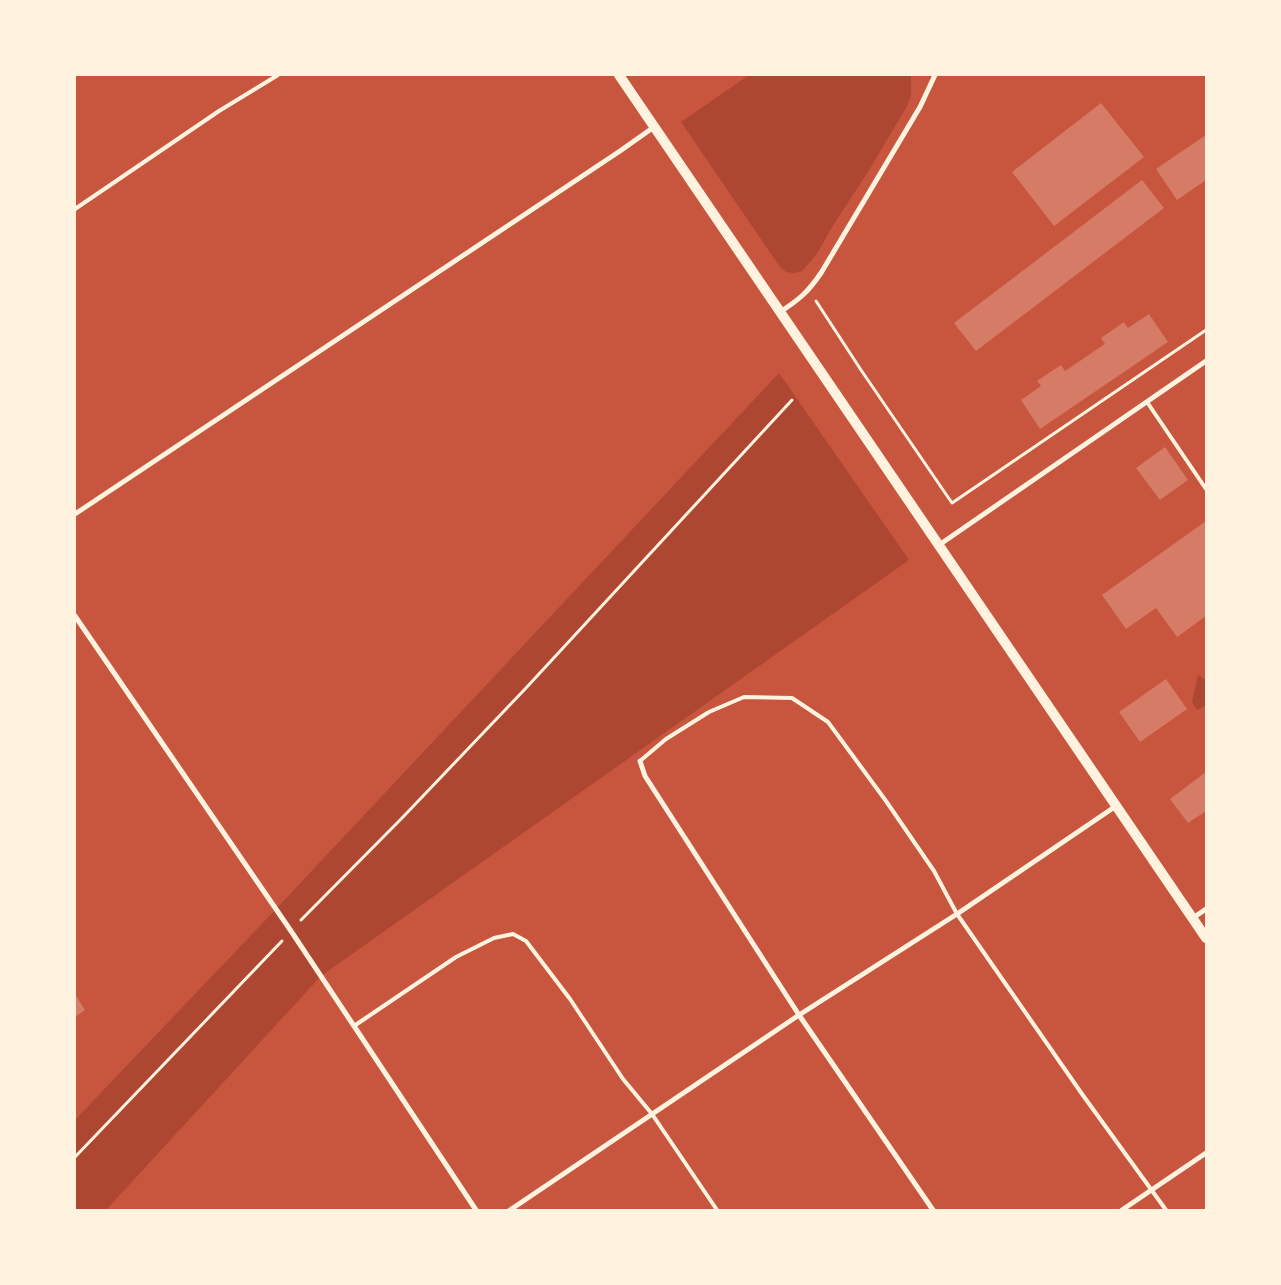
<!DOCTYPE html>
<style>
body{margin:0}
#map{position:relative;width:1281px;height:1285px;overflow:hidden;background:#c8553d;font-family:Rubik,sans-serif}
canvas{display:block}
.frame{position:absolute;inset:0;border:76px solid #fff3e0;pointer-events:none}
</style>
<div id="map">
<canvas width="1281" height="1285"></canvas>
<div class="frame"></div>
</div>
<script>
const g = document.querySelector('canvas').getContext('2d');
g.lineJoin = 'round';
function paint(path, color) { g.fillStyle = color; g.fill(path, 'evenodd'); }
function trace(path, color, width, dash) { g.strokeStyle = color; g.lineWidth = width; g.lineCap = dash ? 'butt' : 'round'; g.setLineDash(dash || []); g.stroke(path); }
const green = new Path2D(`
 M 749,75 L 911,75 L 911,96 L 907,106 L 868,172 L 834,224 L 816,255 L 802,271 L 795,273 L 786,272 L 780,267 L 681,122 Z
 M 779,373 L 909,560 L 321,976 L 106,1210 L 75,1210 L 75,1120 L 276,909 Z
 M 1198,675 L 1206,680 L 1206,705 L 1197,710 L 1192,702 Z`);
const building = new Path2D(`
 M 1101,103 L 1144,157 L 1054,226 L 1012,172 Z
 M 1206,135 L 1206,180 L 1177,200 L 1156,169 Z
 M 1142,180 L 1164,208 L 976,351 L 954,323 Z
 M 1149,314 L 1168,342 L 1040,429 L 1021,400 L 1041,386 L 1037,381 L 1061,365 L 1065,371 L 1105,344 L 1101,338 L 1124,322 L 1128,328 Z
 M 1165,447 L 1188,480 L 1160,500 L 1136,468 Z
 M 1206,521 L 1206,616 L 1177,637 L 1156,608 L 1126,629 L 1102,595 Z
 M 1166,679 L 1187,709 L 1140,742 L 1119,712 Z
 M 1206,772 L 1206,811 L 1188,823 L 1170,799 Z
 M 75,994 L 85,1010 L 75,1017 Z`);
const path = new Path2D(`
 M 816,301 L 861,370 L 952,503 L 1206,330
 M 301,920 L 403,817 L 526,688 L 792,400
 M 75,1157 L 282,941`);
const service = new Path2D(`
 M 75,209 L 219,111 L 278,75
 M 1147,402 L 1206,489
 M 640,761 L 666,739 L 709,712 L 744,697 L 792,698 L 828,722 L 886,801 L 934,871 L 957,914 L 1082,1094 L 1166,1210
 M 354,1026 L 456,957 L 494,938 L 513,934 L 526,941 L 570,999 L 623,1079 L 652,1114 L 717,1210`);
const minor = new Path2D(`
 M 780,312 C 800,299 808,292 821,273 L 920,107 L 935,75
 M 75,514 L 620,151 L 654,127
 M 939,545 L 1206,361
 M 75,616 L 291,931 L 476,1210
 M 640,761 L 645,776 L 799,1015 L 933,1210
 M 1193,918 L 1206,909
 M 510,1210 L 799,1015 L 957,914 L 1116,806
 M 1122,1210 L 1206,1153`);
const secondary = new Path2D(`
 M 619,75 L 1206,938`);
paint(green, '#ae4732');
paint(building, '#d67c66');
trace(path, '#fff3e0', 3);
trace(service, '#fff3e0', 4);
trace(minor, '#fff3e0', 5);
trace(secondary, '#fff3e0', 10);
</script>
